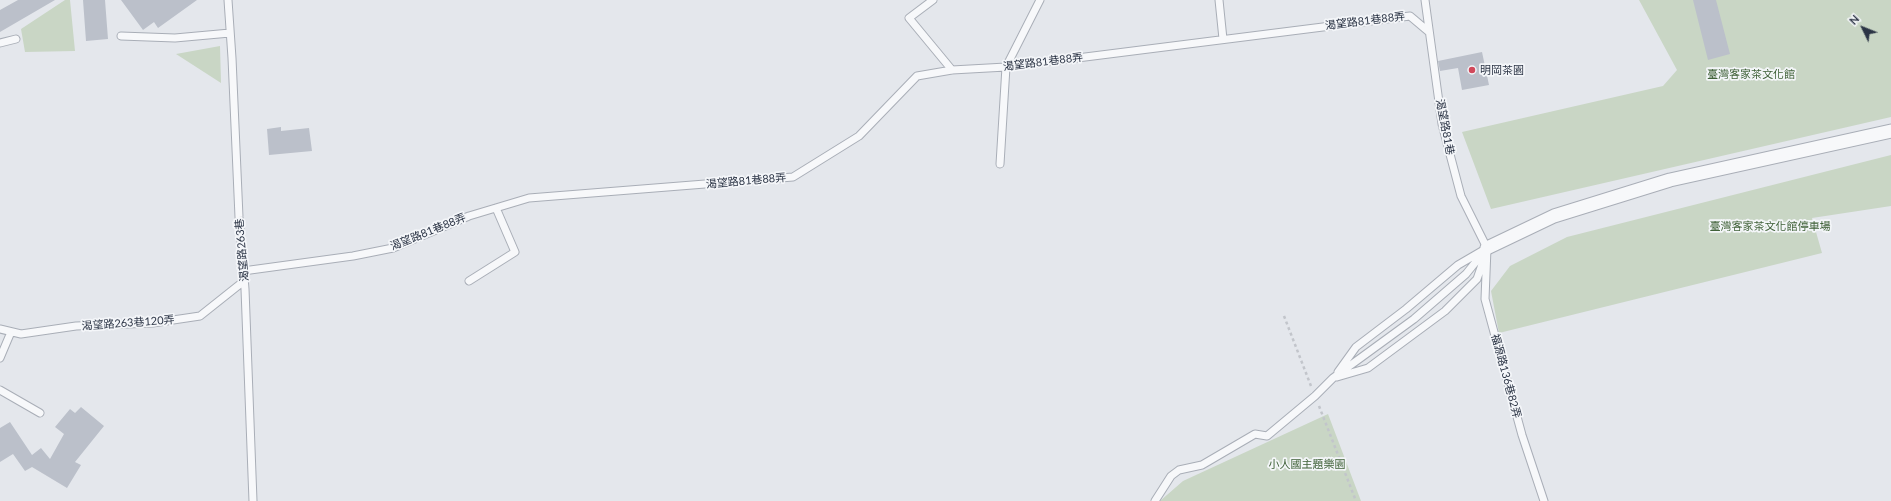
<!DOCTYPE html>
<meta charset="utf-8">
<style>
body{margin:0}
#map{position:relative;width:1891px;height:501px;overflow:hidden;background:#e4e7ec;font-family:Lato,sans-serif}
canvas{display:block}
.north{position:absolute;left:1843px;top:8px;width:40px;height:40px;-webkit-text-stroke:3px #f4f6f9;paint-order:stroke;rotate:313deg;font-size:11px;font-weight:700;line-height:16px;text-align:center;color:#2b3445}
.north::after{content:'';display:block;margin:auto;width:14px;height:18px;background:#2b3445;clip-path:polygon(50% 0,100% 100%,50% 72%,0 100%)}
</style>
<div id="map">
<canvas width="1891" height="501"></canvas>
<div class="north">N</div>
</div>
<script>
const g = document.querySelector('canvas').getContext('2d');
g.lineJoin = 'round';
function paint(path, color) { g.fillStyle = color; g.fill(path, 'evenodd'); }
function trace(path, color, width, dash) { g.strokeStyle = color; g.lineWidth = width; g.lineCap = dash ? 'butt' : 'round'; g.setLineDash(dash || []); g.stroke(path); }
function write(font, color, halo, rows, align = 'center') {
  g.font = font + ' Lato,"Noto Sans TC",sans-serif'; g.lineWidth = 3.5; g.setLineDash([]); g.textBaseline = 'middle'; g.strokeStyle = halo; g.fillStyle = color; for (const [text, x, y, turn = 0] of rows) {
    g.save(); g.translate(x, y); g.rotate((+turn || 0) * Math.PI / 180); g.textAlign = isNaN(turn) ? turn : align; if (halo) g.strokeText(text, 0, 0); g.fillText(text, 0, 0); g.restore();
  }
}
const green = new Path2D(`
 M 65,0 L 70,0 L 75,51 L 25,52 L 21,29 Z
 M 1639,0 L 1891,0 L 1891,117 L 1491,209 L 1462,132 L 1663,86 L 1677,70 Z
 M 220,46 L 221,83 L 176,54 Z
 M 1891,155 L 1891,206 L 1812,218 L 1822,253 L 1499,333 L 1491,291 L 1510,266 L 1567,237 Z
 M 1328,414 L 1361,501 L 1160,501 L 1183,481 Z`);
const building = new Path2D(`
 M 18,0 L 55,0 L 0,32 L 0,10 Z
 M 83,0 L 105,0 L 108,39 L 86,41 Z
 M 121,0 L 197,0 L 158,28 L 154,22 L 143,30 Z
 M 1693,0 L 1716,0 L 1730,54 L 1708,60 Z
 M 1482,52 L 1489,85 L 1462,90 L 1458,68 L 1440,71 L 1438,61 Z
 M 281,127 L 281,131 L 309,128 L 312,151 L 269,155 L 267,129 Z
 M 81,407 L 104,426 L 75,462 L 81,465 L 67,488 L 32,467 L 25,471 L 13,454 L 0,462 L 0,428 L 10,422 L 32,455 L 41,448 L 50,459 L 64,434 L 55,427 L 70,409 L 75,413 Z`);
const path = new Path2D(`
 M 1284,316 L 1311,386
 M 1319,406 L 1356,501`);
const service = new Path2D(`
 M 228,0 L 232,58 L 239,217 L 245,289 L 253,501
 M 933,0 L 909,18 L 952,70
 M 1219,0 L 1223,39
 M 1425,0 L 1442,124 L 1461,196 L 1487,248 L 1485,299 L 1522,435 L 1544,501
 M 121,36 L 175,38 L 230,33
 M 0,43 L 16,39
 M 1000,164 L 1006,67 L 1040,0
 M 243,271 L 353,256 L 393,248 L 469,216 L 529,198 L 793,177 L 859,136 L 917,76 L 952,70 L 1006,67 L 1410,16 L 1429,32
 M 469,281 L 515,252 L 496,208
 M 0,329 L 21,334 L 76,326 L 153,323 L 200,316 L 244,281
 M 0,358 L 11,332
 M 1338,372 L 1356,347 L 1406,309 L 1458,265 L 1482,251
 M 1337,377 L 1368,368 L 1445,311 L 1477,279 L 1485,256
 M 0,390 L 40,413
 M 1155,501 L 1171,476 L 1179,470 L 1202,465 L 1255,434 L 1267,436 L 1315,396 L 1333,378 L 1414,319 L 1466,274 L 1487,248`);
const minor = new Path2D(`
 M 1487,248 L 1554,216 L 1670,180 L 1891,131`);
const markers = [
 [1472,70,4,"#d1495b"]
];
const streetNames = [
 ["渴望路81巷88弄",1365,21,-7],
 ["渴望路81巷88弄",1043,62,-7],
 ["渴望路81巷",1445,127,79],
 ["渴望路81巷88弄",746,181,-5],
 ["渴望路81巷88弄",428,232,-22],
 ["渴望路263巷",242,250,-95],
 ["渴望路263巷120弄",128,323,-4],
 ["福源路136巷82弄",1506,376,75]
];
const poiNames = [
 ["明岡茶園",1480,70]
];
const parkNames = [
 ["臺灣客家茶文化館",1751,74],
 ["臺灣客家茶文化館停車場",1770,226],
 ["小人國主題樂園",1307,464]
];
paint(green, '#c9d6c5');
paint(building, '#bbc0ca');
trace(service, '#a9aeb7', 9);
trace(minor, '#a9aeb7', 15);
trace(path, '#c2c5cb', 2.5, [3, 3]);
trace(service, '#f7f8fa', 7);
trace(minor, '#f7f8fa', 13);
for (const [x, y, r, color] of markers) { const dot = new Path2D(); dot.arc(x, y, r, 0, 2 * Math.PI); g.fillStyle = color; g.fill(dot); trace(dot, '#f4f6f9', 1.5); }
write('11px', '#2b3445', '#f4f6f9', streetNames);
write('11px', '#2b3445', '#f4f6f9', poiNames, 'left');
write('11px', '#3f6138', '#f4f6f9', parkNames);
</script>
